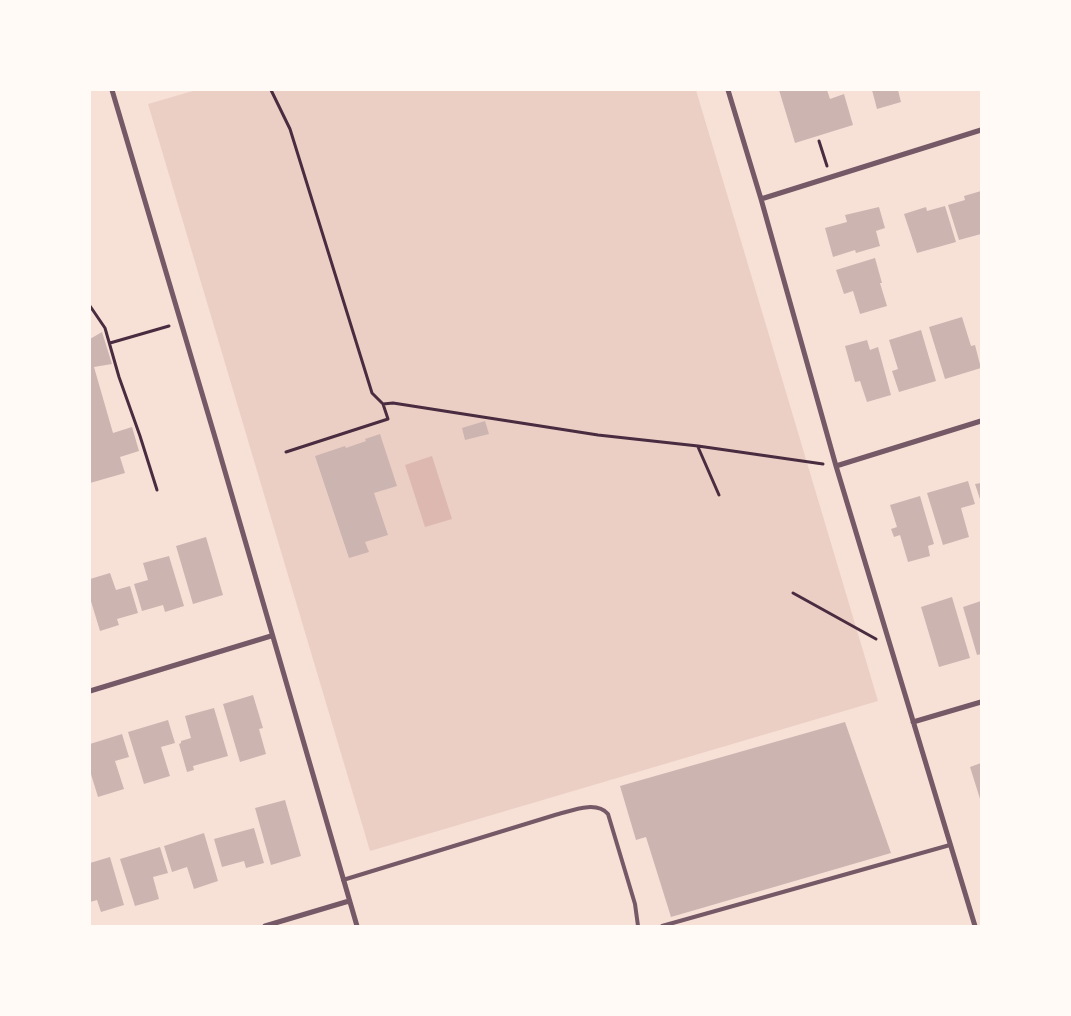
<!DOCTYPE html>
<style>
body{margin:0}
#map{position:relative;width:1071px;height:1016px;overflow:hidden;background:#f7e1d7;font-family:Commissioner,sans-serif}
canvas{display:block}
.frame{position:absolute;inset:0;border:91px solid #fffaf5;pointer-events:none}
</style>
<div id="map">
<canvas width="1071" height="1016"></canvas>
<div class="frame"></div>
</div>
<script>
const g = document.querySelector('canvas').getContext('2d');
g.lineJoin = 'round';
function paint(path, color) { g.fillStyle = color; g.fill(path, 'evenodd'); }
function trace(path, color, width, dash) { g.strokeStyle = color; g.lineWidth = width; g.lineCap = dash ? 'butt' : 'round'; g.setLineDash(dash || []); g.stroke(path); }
const green = new Path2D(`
 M 196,90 L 696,90 L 878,701 L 370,851 L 148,104 Z`);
const water = new Path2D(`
 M 432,456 L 452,519 L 425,527 L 405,465 Z`);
const building = new Path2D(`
 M 779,90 L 827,90 L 830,99 L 844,94 L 853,125 L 795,143 Z
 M 872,90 L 898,90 L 901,102 L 877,109 Z
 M 981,191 L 981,234 L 959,240 L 948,205 L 965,200 L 964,196 Z
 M 945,206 L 956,242 L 917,253 L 904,214 L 926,207 L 927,211 Z
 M 879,207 L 885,228 L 876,231 L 880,246 L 856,253 L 855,250 L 833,257 L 825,228 L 847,222 L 845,215 Z
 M 875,258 L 882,283 L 880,283 L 887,306 L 860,314 L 853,291 L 844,294 L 836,270 Z
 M 962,317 L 971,346 L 975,345 L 981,368 L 945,379 L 929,327 Z
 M 921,330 L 936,381 L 899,392 L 892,371 L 898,369 L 889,340 Z
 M 102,332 L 112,364 L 94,367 L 113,433 L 132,427 L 139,451 L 120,457 L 125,473 L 90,483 L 90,339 Z
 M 867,340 L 870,350 L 878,347 L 891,395 L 867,402 L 860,381 L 855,382 L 845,346 Z
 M 485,421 L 489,434 L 465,440 L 462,428 Z
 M 380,434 L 397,486 L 374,493 L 388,535 L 365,542 L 369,552 L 349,558 L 315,456 L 345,446 L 346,448 L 366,441 L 365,439 Z
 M 968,481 L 975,504 L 961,508 L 969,537 L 943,545 L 927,493 Z
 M 981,483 L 981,502 L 975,484 Z
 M 920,496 L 934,544 L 928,546 L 930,556 L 908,562 L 900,535 L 894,537 L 891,529 L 897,527 L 890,505 Z
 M 206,537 L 223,595 L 193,604 L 176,546 Z
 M 169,556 L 184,606 L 165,612 L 163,605 L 142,611 L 134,584 L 148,580 L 143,563 Z
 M 110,573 L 116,590 L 130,586 L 138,613 L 117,619 L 119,625 L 100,631 L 90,598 L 90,579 Z
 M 952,597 L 970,658 L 939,667 L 921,607 Z
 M 981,601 L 981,654 L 977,655 L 963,607 Z
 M 253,695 L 263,728 L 259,729 L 266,754 L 240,762 L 223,704 Z
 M 214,708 L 228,756 L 193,766 L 194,770 L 187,772 L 179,744 L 181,743 L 181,741 L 191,738 L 185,716 Z
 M 168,720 L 175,743 L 161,747 L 170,776 L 144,784 L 128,732 Z
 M 845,722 L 891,853 L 671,917 L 646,837 L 636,840 L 620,786 Z
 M 122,734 L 129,757 L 115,761 L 124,789 L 98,797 L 90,771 L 90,744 Z
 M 981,763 L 981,802 L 970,767 Z
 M 285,800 L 301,856 L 271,865 L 255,808 Z
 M 254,828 L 264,863 L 246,868 L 244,861 L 222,867 L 214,839 Z
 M 204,833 L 218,881 L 194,889 L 187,867 L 172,872 L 164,846 Z
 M 160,847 L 168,873 L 153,877 L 159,899 L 135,906 L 120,859 Z
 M 110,857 L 124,905 L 101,912 L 97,900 L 90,902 L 90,863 Z`);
const path = new Path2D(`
 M 271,90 L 290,129 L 372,393 L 383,404
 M 819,141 L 827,166
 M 90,306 L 105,328 L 119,377 L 140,436 L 157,490
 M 110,343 L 169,326
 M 698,447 L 719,495
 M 286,452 L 388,419 L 383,404 L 393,403 L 598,435 L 698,446 L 823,464
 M 793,593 L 876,639`);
const service = new Path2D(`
 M 343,880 L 555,815 C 571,811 596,800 608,814 L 635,904 L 638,926
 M 662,926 L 950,845`);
const minor = new Path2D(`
 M 112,90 L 217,444 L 357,926
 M 728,90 L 761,199 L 836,466 L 975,926
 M 761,199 L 981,130
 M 836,466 L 981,421
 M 90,691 L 271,636
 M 913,722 L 981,702
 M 265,926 L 349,901`);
paint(green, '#ebcfc5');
paint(water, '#dcb8b0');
paint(building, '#ccb4b1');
trace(path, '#4a2c40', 3);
trace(service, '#755966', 4);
trace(minor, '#755966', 5);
</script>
